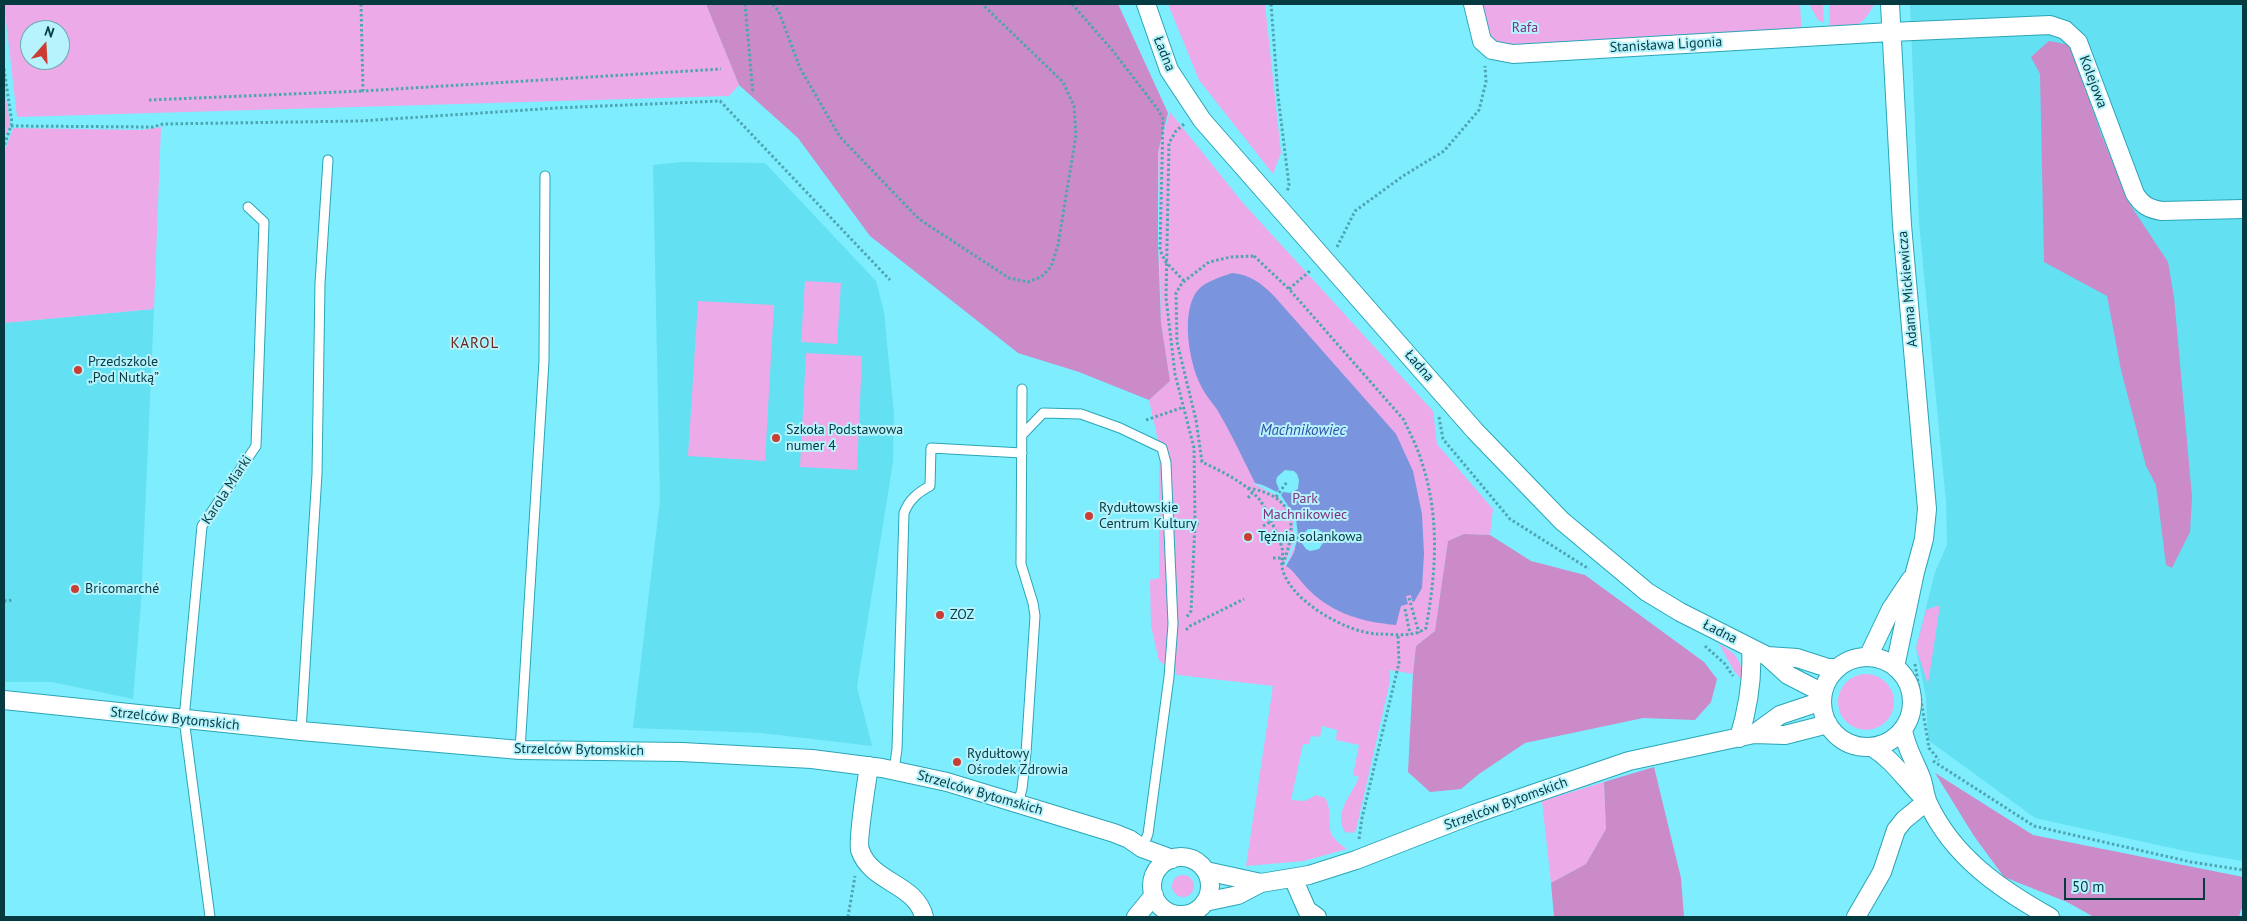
<!DOCTYPE html>
<meta charset="utf-8">
<style>
body{margin:0}
#map{position:relative;width:2247px;height:921px;overflow:hidden;background:#7eedfe;font-family:"PT Sans",sans-serif}
canvas{display:block}
.frame{position:absolute;inset:0;border:5px solid #053a41;pointer-events:none}
.north{position:absolute;left:20px;top:20px;width:50px;height:50px;box-sizing:border-box;background:#b6f3fd;border:1px solid #6fa9b2;border-radius:50%;rotate:19deg;font-size:14px;font-weight:700;line-height:20px;text-align:center;color:#053a41}
.north::after{content:'';display:block;margin:auto;width:18px;height:22px;background:#ca3d32;clip-path:polygon(50% 0,100% 100%,50% 72%,0 100%)}
.scale{position:absolute;left:2064px;top:878px;width:141px;height:22px;box-sizing:border-box;border:2px solid #053a41;border-top:0;padding-left:6px;font-size:15px;line-height:18px;white-space:nowrap;color:#053a41;-webkit-text-stroke:4px #b6f3fd;paint-order:stroke}
</style>
<div id="map">
<canvas width="2247" height="921"></canvas>
<div class="frame"></div>
<div class="north">N</div>
<div class="scale">50 m</div>
</div>
<script>
const g = document.querySelector('canvas').getContext('2d');
g.lineJoin = 'round';
function paint(path, color) { g.fillStyle = color; g.fill(path, 'evenodd'); }
function trace(path, color, width, dash) { g.strokeStyle = color; g.lineWidth = width; g.lineCap = dash ? 'butt' : 'round'; g.setLineDash(dash || []); g.stroke(path); }
function write(font, color, halo, rows, align = 'center') {
  g.font = font + ' "PT Sans",sans-serif'; g.lineWidth = 4; g.setLineDash([]); g.textBaseline = 'middle'; g.strokeStyle = halo; g.fillStyle = color; for (const [text, x, y, turn = 0] of rows) {
    g.save(); g.translate(x, y); g.rotate((+turn || 0) * Math.PI / 180); g.textAlign = isNaN(turn) ? turn : align; if (halo) g.strokeText(text, 0, 0); g.fillText(text, 0, 0); g.restore();
  }
}
const built = new Path2D(`
 M 1910,4 L 2243,4 L 2243,861 L 2190,852 L 2035,818 L 1928,740 L 1926,697 L 1916,648 L 1935,572 L 1947,545 L 1946,502 L 1919,223 Z
 M 681,162 L 765,163 L 876,281 L 884,312 L 894,414 L 893,462 L 857,687 L 872,746 L 761,733 L 633,728 L 660,500 L 653,165 Z
 M 154,309 L 141,603 L 133,699 L 52,682 L 4,682 L 4,323 Z`);
const green = new Path2D(`
 M 4,4 L 706,4 L 739,85 L 729,96 L 17,117 ZM 30,30 L 60,30 L 60,60 L 30,60 Z
 M 1168,4 L 1265,4 L 1281,153 L 1273,174 L 1199,80 Z
 M 1473,4 L 1800,4 L 1802,38 L 1492,50 Z
 M 1809,4 L 1823,4 L 1824,23 L 1818,20 Z
 M 1829,4 L 1874,4 C 1863,27 1854,28 1830,28 Z
 M 4,84 L 10,124 L 4,140 Z
 M 1170,112 L 1243,203 L 1433,411 L 1437,444 L 1493,509 L 1490,535 L 1464,534 L 1448,541 L 1435,631 L 1416,646 L 1413,674 L 1390,670 L 1390,681 L 1356,830 L 1353,833 L 1345,832 C 1333,811 1352,796 1359,777 L 1353,775 L 1359,745 L 1336,740 L 1337,730 L 1322,726 L 1320,737 L 1311,736 L 1309,744 L 1303,744 L 1291,800 L 1305,801 L 1316,795 L 1325,798 C 1334,813 1325,827 1334,838 C 1337,842 1343,846 1347,849 L 1304,861 L 1246,866 L 1273,686 L 1178,675 L 1159,661 L 1151,626 L 1150,580 L 1159,578 L 1159,445 L 1149,400 L 1170,381 L 1161,323 L 1158,152 Z
 M 161,127 L 154,309 L 4,323 L 4,153 L 13,128 L 142,130 Z
 M 805,281 L 841,283 L 837,344 L 801,342 Z
 M 698,301 L 774,305 L 765,461 L 688,456 Z
 M 806,353 L 862,356 L 857,470 L 800,467 Z
 M 1940,605 L 1928,684 L 1916,648 L 1926,610 Z
 M 1719,644 C 1738,654 1742,661 1743,682 L 1734,671 Z
 M1838 702a28 28 0 1 1 56 0a28 28 0 1 1-56 0Z
 M 1604,782 L 1606,829 L 1586,864 L 1551,883 L 1542,801 Z
 M1172 886a11 11 0 1 1 22 0a11 11 0 1 1-22 0Z`);
const forest = new Path2D(`
 M 706,4 L 1118,4 L 1168,113 L 1158,152 L 1158,245 L 1161,323 L 1170,381 L 1149,400 L 1079,372 L 1018,353 L 870,236 L 798,138 L 739,85 Z
 M 2049,41 L 2070,45 L 2101,134 L 2131,206 L 2168,262 L 2174,297 L 2192,497 L 2190,532 L 2172,568 L 2166,565 L 2156,485 L 2146,466 L 2121,370 L 2107,296 L 2044,262 L 2040,74 L 2031,57 Z
 M 1464,534 L 1490,535 L 1531,561 L 1585,575 L 1704,662 L 1717,679 L 1711,702 L 1695,720 L 1643,718 L 1525,743 L 1479,774 L 1461,789 L 1430,792 L 1408,772 L 1413,674 L 1416,646 L 1435,631 L 1448,541 Z
 M 1654,767 L 1681,878 L 1684,917 L 1554,917 L 1551,883 L 1586,864 L 1606,829 L 1604,782 Z
 M 1935,773 L 2033,835 L 2243,877 L 2243,910 L 2241,909 L 2239,917 L 2094,917 L 2067,902 L 2004,877 L 1974,836 Z`);
const water = new Path2D(`
 M 1232,273 C 1251,275 1261,283 1274,296 L 1396,434 L 1413,471 L 1422,514 L 1424,554 L 1422,588 L 1414,602 L 1412,601 L 1411,595 L 1406,596 L 1408,604 L 1401,606 L 1396,625 C 1363,622 1334,614 1310,591 C 1303,585 1293,569 1286,566 C 1289,561 1294,554 1295,549 C 1301,518 1286,490 1255,483 C 1243,459 1232,435 1218,411 C 1213,403 1205,395 1201,386 C 1189,363 1180,311 1198,290 C 1206,281 1221,277 1232,273 Z`);
const pier = new Path2D(`
 M 1285,470 L 1294,471 L 1297,474 L 1299,480 L 1298,489 L 1290,493 L 1283,492 L 1281,495 L 1296,519 L 1298,535 L 1302,535 L 1308,529 L 1318,529 L 1322,532 L 1325,540 L 1319,549 L 1310,551 L 1306,549 L 1301,542 L 1297,541 L 1286,566 L 1284,565 L 1294,541 L 1293,520 L 1279,497 L 1252,483 L 1262,485 L 1277,492 L 1279,489 L 1276,482 L 1277,477 Z`);
const path = new Path2D(`
 M 361,4 L 363,91 L 721,69
 M 745,4 L 753,94
 M 773,4 L 779,12 L 800,68 L 840,137 L 919,219 L 1009,278 L 1028,282 L 1041,277 L 1051,267 L 1058,245 L 1076,135 L 1074,106 L 1063,82 L 982,4
 M 1072,4 L 1113,51 L 1159,111 L 1163,119 L 1160,250 L 1165,261 L 1184,281
 M 1271,4 L 1278,96 L 1289,185 L 1287,192
 M 4,69 L 12,123 L 4,146
 M 149,100 L 363,91
 M 1184,124 L 1176,131 L 1169,143 L 1166,298 L 1175,374 L 1194,448 L 1195,523 L 1191,611 L 1186,618
 M 11,126 L 153,127 L 163,124 L 361,121 L 556,108 L 720,101 L 890,280
 M 1337,247 L 1355,211 L 1403,176 L 1444,151 L 1479,110 L 1486,82 L 1485,66
 M 1254,256 L 1289,289 L 1404,420 C 1410,434 1418,448 1422,463 C 1440,517 1436,573 1426,628 C 1413,638 1394,634 1378,634 C 1347,633 1288,600 1282,567 C 1281,561 1284,554 1282,548 C 1279,537 1266,508 1259,499 C 1244,482 1223,472 1202,462 L 1196,420 L 1177,342 L 1176,293 L 1182,283 L 1209,262 L 1231,257 Z
 M 1289,289 L 1311,270
 M 1439,417 L 1443,439 L 1510,519 L 1589,569
 M 1146,420 L 1184,407
 M 1248,488 C 1295,496 1298,524 1283,564
 M 1276,497 L 1287,482
 M 1248,498 L 1252,493
 M 1181,524 L 1201,524
 M 1263,526 L 1270,522
 M 1292,537 L 1314,540
 M 1273,558 L 1282,558
 M 1409,598 L 1419,633
 M 4,601 L 13,600
 M 1405,609 L 1410,634
 M 1186,630 L 1190,626 L 1244,599
 M 1705,646 L 1725,664 L 1733,676
 M 1915,664 L 1929,748 L 1939,760
 M 1933,761 L 2034,826 L 2191,862 L 2243,870
 M 1359,839 L 1362,818 L 1399,663 L 1398,635
 M 848,917 L 855,876`);
const lane = new Path2D(`
 M 1023,434 L 1043,413 L 1081,414 L 1120,428 L 1162,448 L 1166,463 L 1173,624 L 1169,677 L 1148,834 L 1142,848
 M 301,731 L 317,474 L 320,283 L 328,160
 M 520,750 L 544,361 L 545,176
 M 894,770 L 897,749 L 904,513 C 909,500 917,493 930,486 L 931,448 L 1022,453
 M 1018,803 L 1022,789 L 1026,753 L 1035,616 L 1033,603 L 1021,564 L 1022,389
 M 210,917 L 184,719 L 202,526 L 256,446 L 264,222 L 248,207`);
const street = new Path2D(`
 M 1146,4 L 1169,70 L 1202,120 L 1475,431 L 1562,521 L 1647,592 L 1680,612 L 1767,656 L 1788,675 L 1823,693
 M 1473,4 L 1482,41 L 1492,50 L 1513,54 L 1891,32 L 2050,25 L 2065,30 L 2078,42 L 2135,194 C 2142,205 2149,209 2162,211 L 2243,209
 M 1890,4 L 1902,225 L 1927,509 L 1924,539 L 1915,572 L 1895,667
 M 1767,656 L 1797,658 L 1828,668 L 1838,668
 M 1868,657 L 1891,609 L 1911,579
 M1822 702a45 45 0 1 1 90 0a45 45 0 1 1-90 0Z
 M 4,700 L 301,731 L 520,750 L 682,752 L 812,759 L 882,768 L 947,782 L 1114,833 L 1129,839 L 1142,848 L 1172,859
 M 1903,730 C 1906,749 1916,763 1922,780 C 1924,787 1925,796 1928,803 C 1953,857 2000,889 2050,917
 M 1754,734 L 1780,715 L 1822,701
 M 1739,738 C 1748,708 1753,679 1751,648
 M 1872,747 C 1895,761 1908,784 1927,801
 M 869,766 C 867,779 857,842 860,850 C 871,883 916,883 924,917
 M1152 886a29 29 0 1 1 58 0a29 29 0 1 1-58 0Z
 M 1206,871 L 1261,883
 M 1293,878 L 1307,910 L 1317,917
 M 1205,902 L 1238,895 L 1261,883 L 1309,875 L 1356,860 L 1474,814 L 1629,761 L 1754,734 L 1785,735 L 1828,724
 M 1136,917 L 1154,895
 M 1856,917 L 1882,872 L 1896,830 L 1904,820 L 1927,801`);
const markers = [
 [78,370,5,"#ca3d32"],
 [776,438,5,"#ca3d32"],
 [1089,516,5,"#ca3d32"],
 [1248,537,5,"#ca3d32"],
 [75,589,5,"#ca3d32"],
 [940,615,5,"#ca3d32"],
 [957,762,5,"#ca3d32"]
];
const parkNames = [
 ["Rafa",1525,28],
 ["Park",1305,499],
 ["Machnikowiec",1305,515]
];
const streetNames = [
 ["Stanisława Ligonia",1666,45,-3],
 ["Ładna",1164,54,68],
 ["Kolejowa",2093,82,69],
 ["Adama Mickiewicza",1908,289,-95],
 ["Ładna",1419,366,49],
 ["Karola Miarki",227,490,-57],
 ["Ładna",1720,632,27],
 ["Strzelców Bytomskich",175,719,6],
 ["Strzelców Bytomskich",579,750,1],
 ["Strzelców Bytomskich",980,793,16],
 ["Strzelców Bytomskich",1506,804,-20]
];
const poiNames = [
 ["Przedszkole",88,362],
 ["„Pod Nutką”",88,378],
 ["Szkoła Podstawowa",786,430],
 ["numer 4",786,446],
 ["Rydułtowskie",1099,508],
 ["Centrum Kultury",1099,524],
 ["Tężnia solankowa",1258,537],
 ["Bricomarché",85,589],
 ["ZOZ",950,615],
 ["Rydułtowy",967,754],
 ["Ośrodek Zdrowia",967,770]
];
const neighbourhoodNames = [
 ["KAROL",475,344]
];
const waterNames = [
 ["Machnikowiec",1303,431]
];
paint(built, '#63e0f2');
paint(green, '#ecabe8');
paint(forest, '#cb8ac8');
paint(water, '#7a94dd');
paint(pier, '#7eedfe');
trace(lane, '#2ba5b6', 11);
trace(street, '#2ba5b6', 20);
trace(path, '#4ea5b2', 3, [2.5, 2.5]);
trace(lane, '#fff', 9);
trace(street, '#fff', 18);
for (const [x, y, r, color] of markers) { const dot = new Path2D(); dot.arc(x, y, r, 0, 2 * Math.PI); g.fillStyle = color; g.fill(dot); trace(dot, '#b6f3fd', 2); }
write('14px', '#7f327d', '#b6f3fd', parkNames);
write('14px', '#053a41', '#b6f3fd', streetNames);
write('14px', '#053a41', '#b6f3fd', poiNames, 'left');
g.letterSpacing = '1px';
write('15px', '#6c2720', '#b6f3fd', neighbourhoodNames);
g.letterSpacing = '0px';
write('italic 15px', '#354da4', '#b6f3fd', waterNames);
</script>
